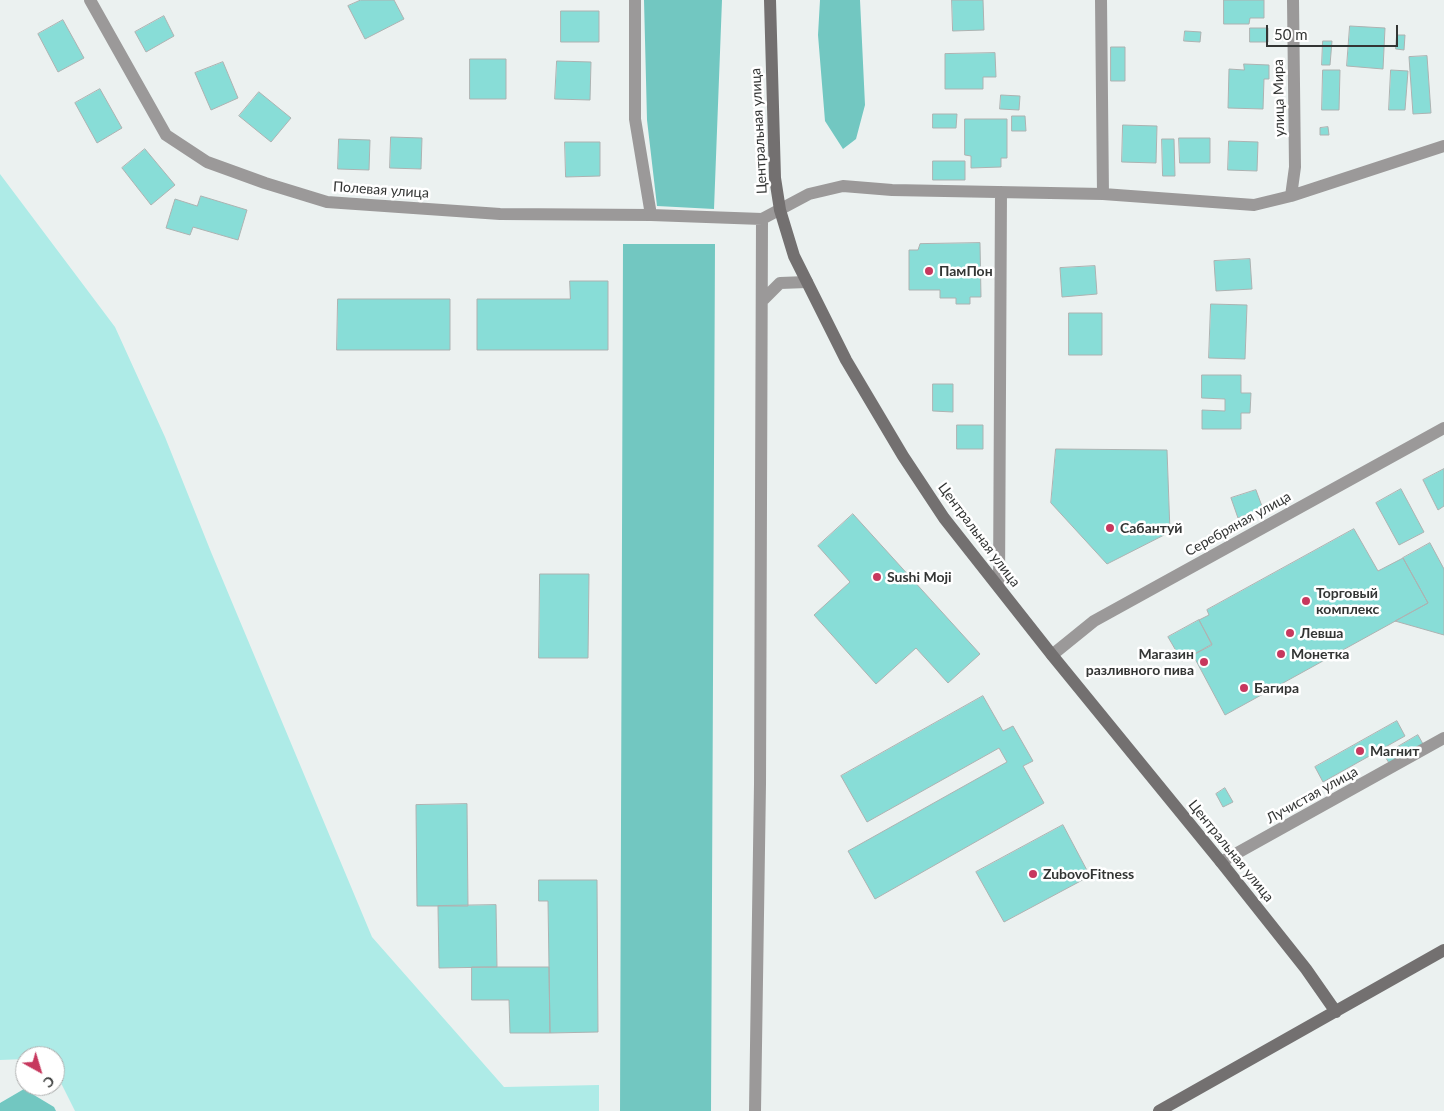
<!DOCTYPE html>
<meta charset="utf-8">
<style>
body{margin:0}
#map{position:relative;width:1444px;height:1111px;overflow:hidden;background:#ebf1f0;font-family:Lato,sans-serif}
canvas{display:block}
.north{position:absolute;left:15px;top:1046px;width:50px;height:50px;box-sizing:border-box;background:#fff;border:1px solid #adaeae;border-radius:50%;rotate:141deg;font-size:14px;font-weight:700;line-height:20px;text-align:center;color:#333534}
.north::after{content:'';display:block;margin:auto;width:18px;height:22px;background:#c7385e;clip-path:polygon(50% 0,100% 100%,50% 72%,0 100%)}
.scale{position:absolute;left:1266px;top:25px;width:132px;height:22px;box-sizing:border-box;border:2px solid #333534;border-top:0;padding-left:6px;font-size:15px;line-height:18px;white-space:nowrap;color:#333534;-webkit-text-stroke:4px #fff;paint-order:stroke}
</style>
<div id="map">
<canvas width="1444" height="1111"></canvas>
<div class="north">С</div>
<div class="scale">50 m</div>
</div>
<script>
const g = document.querySelector('canvas').getContext('2d');
g.lineJoin = 'round';
function paint(path, color) { g.fillStyle = color; g.fill(path, 'evenodd'); }
function trace(path, color, width, dash) { g.strokeStyle = color; g.lineWidth = width; g.lineCap = dash ? 'butt' : 'round'; g.setLineDash(dash || []); g.stroke(path); }
function write(font, color, halo, rows, align = 'center') {
  g.font = font + ' Lato,sans-serif'; g.lineWidth = 5; g.setLineDash([]); g.textBaseline = 'middle'; g.strokeStyle = halo; g.fillStyle = color; for (const [text, x, y, turn = 0] of rows) {
    g.save(); g.translate(x, y); g.rotate((+turn || 0) * Math.PI / 180); g.textAlign = isNaN(turn) ? turn : align; if (halo) g.strokeText(text, 0, 0); g.fillText(text, 0, 0); g.restore();
  }
}
const green = new Path2D(`
 M 0,174 L 115,327 L 165,437 L 211,552 L 372,937 L 504,1087 L 599,1085 L 599,1111 L 75,1111 L 55,1071 L 55,1056 L 25,1056 L 25,1059 L 0,1060 Z`);
const forest = new Path2D(`
 M 644,0 L 722,0 L 714,209 L 657,206 L 647,120 Z
 M 820,0 L 860,0 L 865,105 L 856,139 L 843,149 L 825,121 L 818,35 Z
 M 623,244 L 715,244 L 711,1111 L 620,1111 Z
 M 24,1089 L 54,1107 L 56,1111 L 0,1111 L 0,1103 Z`);
const building = new Path2D(`
 M 361,0 L 394,0 L 404,19 L 365,39 L 348,6 Z
 M 952,0 L 983,0 L 984,30 L 953,31 Z
 M 1224,0 L 1264,0 L 1264,18 L 1250,18 L 1249,24 L 1224,24 Z
 M 561,11 L 599,11 L 599,42 L 561,42 Z
 M 164,16 L 174,36 L 146,52 L 135,32 Z
 M 63,20 L 84,58 L 58,72 L 38,34 Z
 M 1350,26 L 1385,28 L 1383,69 L 1347,66 Z
 M 1250,28 L 1268,28 L 1268,42 L 1250,42 Z
 M 1185,31 L 1201,32 L 1200,42 L 1184,41 Z
 M 1397,35 L 1405,35 L 1404,50 L 1396,49 Z
 M 1323,41 L 1332,41 L 1330,65 L 1322,65 Z
 M 1111,47 L 1125,47 L 1125,81 L 1111,81 Z
 M 995,53 L 996,77 L 983,77 L 983,89 L 945,89 L 945,54 Z
 M 1427,56 L 1431,113 L 1413,114 L 1409,57 Z
 M 470,59 L 506,59 L 506,99 L 470,99 Z
 M 557,61 L 591,62 L 590,100 L 555,99 Z
 M 223,62 L 238,98 L 211,110 L 195,73 Z
 M 1244,64 L 1269,65 L 1269,79 L 1264,79 L 1263,109 L 1228,108 L 1229,69 L 1244,70 Z
 M 1323,70 L 1340,70 L 1339,110 L 1322,110 Z
 M 1391,70 L 1408,71 L 1405,110 L 1389,110 Z
 M 100,89 L 122,128 L 97,143 L 75,103 Z
 M 259,92 L 291,118 L 271,142 L 239,116 Z
 M 1001,95 L 1020,96 L 1019,110 L 1000,109 Z
 M 933,114 L 957,114 L 956,128 L 933,128 Z
 M 1012,116 L 1025,116 L 1026,131 L 1012,131 Z
 M 965,119 L 1007,119 L 1007,158 L 1001,158 L 1001,167 L 971,168 L 971,156 L 965,155 Z
 M 1123,125 L 1157,126 L 1156,163 L 1122,162 Z
 M 1328,127 L 1329,135 L 1320,135 L 1320,128 Z
 M 391,137 L 422,138 L 421,169 L 390,168 Z
 M 1179,138 L 1210,138 L 1210,163 L 1180,163 Z
 M 339,139 L 370,140 L 369,170 L 338,169 Z
 M 1162,139 L 1174,139 L 1175,176 L 1163,176 Z
 M 1229,141 L 1258,142 L 1257,171 L 1228,170 Z
 M 565,142 L 600,142 L 600,176 L 566,177 Z
 M 145,149 L 175,185 L 151,205 L 122,168 Z
 M 933,161 L 965,161 L 965,180 L 933,180 Z
 M 201,196 L 247,210 L 238,240 L 193,227 L 190,235 L 166,228 L 175,199 L 197,206 Z
 M 980,243 L 981,297 L 970,297 L 970,304 L 956,304 L 956,298 L 940,298 L 940,290 L 909,290 L 909,250 L 918,250 L 920,244 Z
 M 1250,259 L 1252,289 L 1216,291 L 1214,261 Z
 M 1095,266 L 1097,294 L 1062,297 L 1060,268 Z
 M 570,281 L 608,281 L 608,350 L 477,350 L 477,299 L 570,299 Z
 M 338,299 L 450,299 L 450,350 L 337,350 Z
 M 1211,304 L 1247,305 L 1245,359 L 1209,358 Z
 M 1069,313 L 1102,313 L 1102,355 L 1069,355 Z
 M 1202,375 L 1241,375 L 1241,393 L 1251,393 L 1250,413 L 1241,413 L 1241,429 L 1202,429 L 1202,410 L 1225,411 L 1225,399 L 1202,398 Z
 M 933,384 L 953,384 L 953,412 L 933,411 Z
 M 957,425 L 983,425 L 983,449 L 957,449 Z
 M 1056,449 L 1167,450 L 1170,532 L 1107,564 L 1051,503 Z
 M 1444,469 L 1444,506 L 1438,510 L 1423,480 Z
 M 1401,489 L 1424,532 L 1399,545 L 1376,503 Z
 M 1256,490 L 1263,509 L 1238,518 L 1231,498 Z
 M 853,514 L 980,654 L 948,683 L 916,648 L 876,684 L 814,615 L 850,582 L 818,546 Z
 M 1354,529 L 1378,571 L 1403,558 L 1428,603 L 1225,715 L 1193,655 L 1212,645 L 1199,620 L 1209,615 L 1207,610 Z
 M 1430,543 L 1444,569 L 1444,635 L 1395,621 L 1428,603 L 1403,558 Z
 M 540,574 L 589,574 L 588,658 L 539,658 Z
 M 1199,620 L 1212,644 L 1182,661 L 1168,637 Z
 M 983,696 L 1003,731 L 1013,726 L 1033,761 L 1023,766 L 1044,803 L 875,899 L 848,851 L 1007,762 L 999,748 L 867,822 L 841,776 Z
 M 1397,721 L 1405,736 L 1323,782 L 1315,767 Z
 M 1418,735 L 1423,744 L 1389,763 L 1384,755 Z
 M 1225,788 L 1233,802 L 1223,807 L 1216,794 Z
 M 467,804 L 468,906 L 417,906 L 416,805 Z
 M 1063,825 L 1090,876 L 1004,922 L 976,872 Z
 M 539,880 L 597,880 L 598,1032 L 550,1033 L 548,901 L 539,901 Z
 M 496,905 L 497,967 L 439,968 L 438,906 Z
 M 472,967 L 549,967 L 550,1033 L 510,1033 L 509,1000 L 472,1000 Z`);
const street = new Path2D(`
 M 90,0 L 166,135 L 207,162 L 265,183 L 327,202 L 500,214 L 651,215 L 762,219
 M 635,0 L 635,119 L 651,215
 M 1101,0 L 1103,194
 M 1291,196 L 1295,167 L 1293,0
 M 762,301 L 780,283 L 807,282
 M 999,587 L 1001,192
 M 1052,655 L 1094,621 L 1444,428
 M 1221,862 L 1444,738
 M 755,1111 L 760,784 L 762,219 L 809,194 L 843,186 L 892,190 L 1103,194 L 1254,205 L 1291,196 L 1444,146`);
const secondary = new Path2D(`
 M 770,0 L 775,178 L 780,210 L 794,256 L 846,360 L 903,456 L 944,518 L 1052,655 L 1221,862 L 1306,969 L 1336,1012
 M 1159,1111 L 1444,950`);
const markers = [
 [929,271,5,"#c7385e"],
 [1110,528,5,"#c7385e"],
 [877,577,5,"#c7385e"],
 [1306,601,5,"#c7385e"],
 [1290,633,5,"#c7385e"],
 [1281,654,5,"#c7385e"],
 [1204,662,5,"#c7385e"],
 [1244,688,5,"#c7385e"],
 [1360,751,5,"#c7385e"],
 [1033,874,5,"#c7385e"]
];
const streetNames = [
 ["улица Мира",1279,98,-91],
 ["Центральная улица",759,131,-93],
 ["Полевая улица",381,190,4],
 ["Серебряная улица",1238,524,-29],
 ["Центральная улица",979,535,53],
 ["Лучистая улица",1312,795,-29],
 ["Центральная улица",1231,851,51]
];
const poiNames = [
 ["ПамПон",939,271],
 ["Сабантуй",1120,528],
 ["Sushi Moji",887,577],
 ["Торговый",1316,593],
 ["комплекс",1316,609],
 ["Левша",1300,633],
 ["Магазин",1194,654,"right"],
 ["разливного пива",1194,670,"right"],
 ["Монетка",1291,654],
 ["Багира",1254,688],
 ["Магнит",1370,751],
 ["ZubovoFitness",1043,874]
];
paint(green, '#aeebe7');
paint(forest, '#72c7c1');
paint(building, '#88ddd7');
trace(building, '#adb2b1', 1);
trace(street, '#9b9999', 12);
trace(secondary, '#737070', 12);
for (const [x, y, r, color] of markers) { const dot = new Path2D(); dot.arc(x, y, r, 0, 2 * Math.PI); g.fillStyle = color; g.fill(dot); trace(dot, '#fff', 2); }
write('14px', '#333534', '#fff', streetNames);
write('bold 14px', '#333534', '#fff', poiNames, 'left');
</script>
